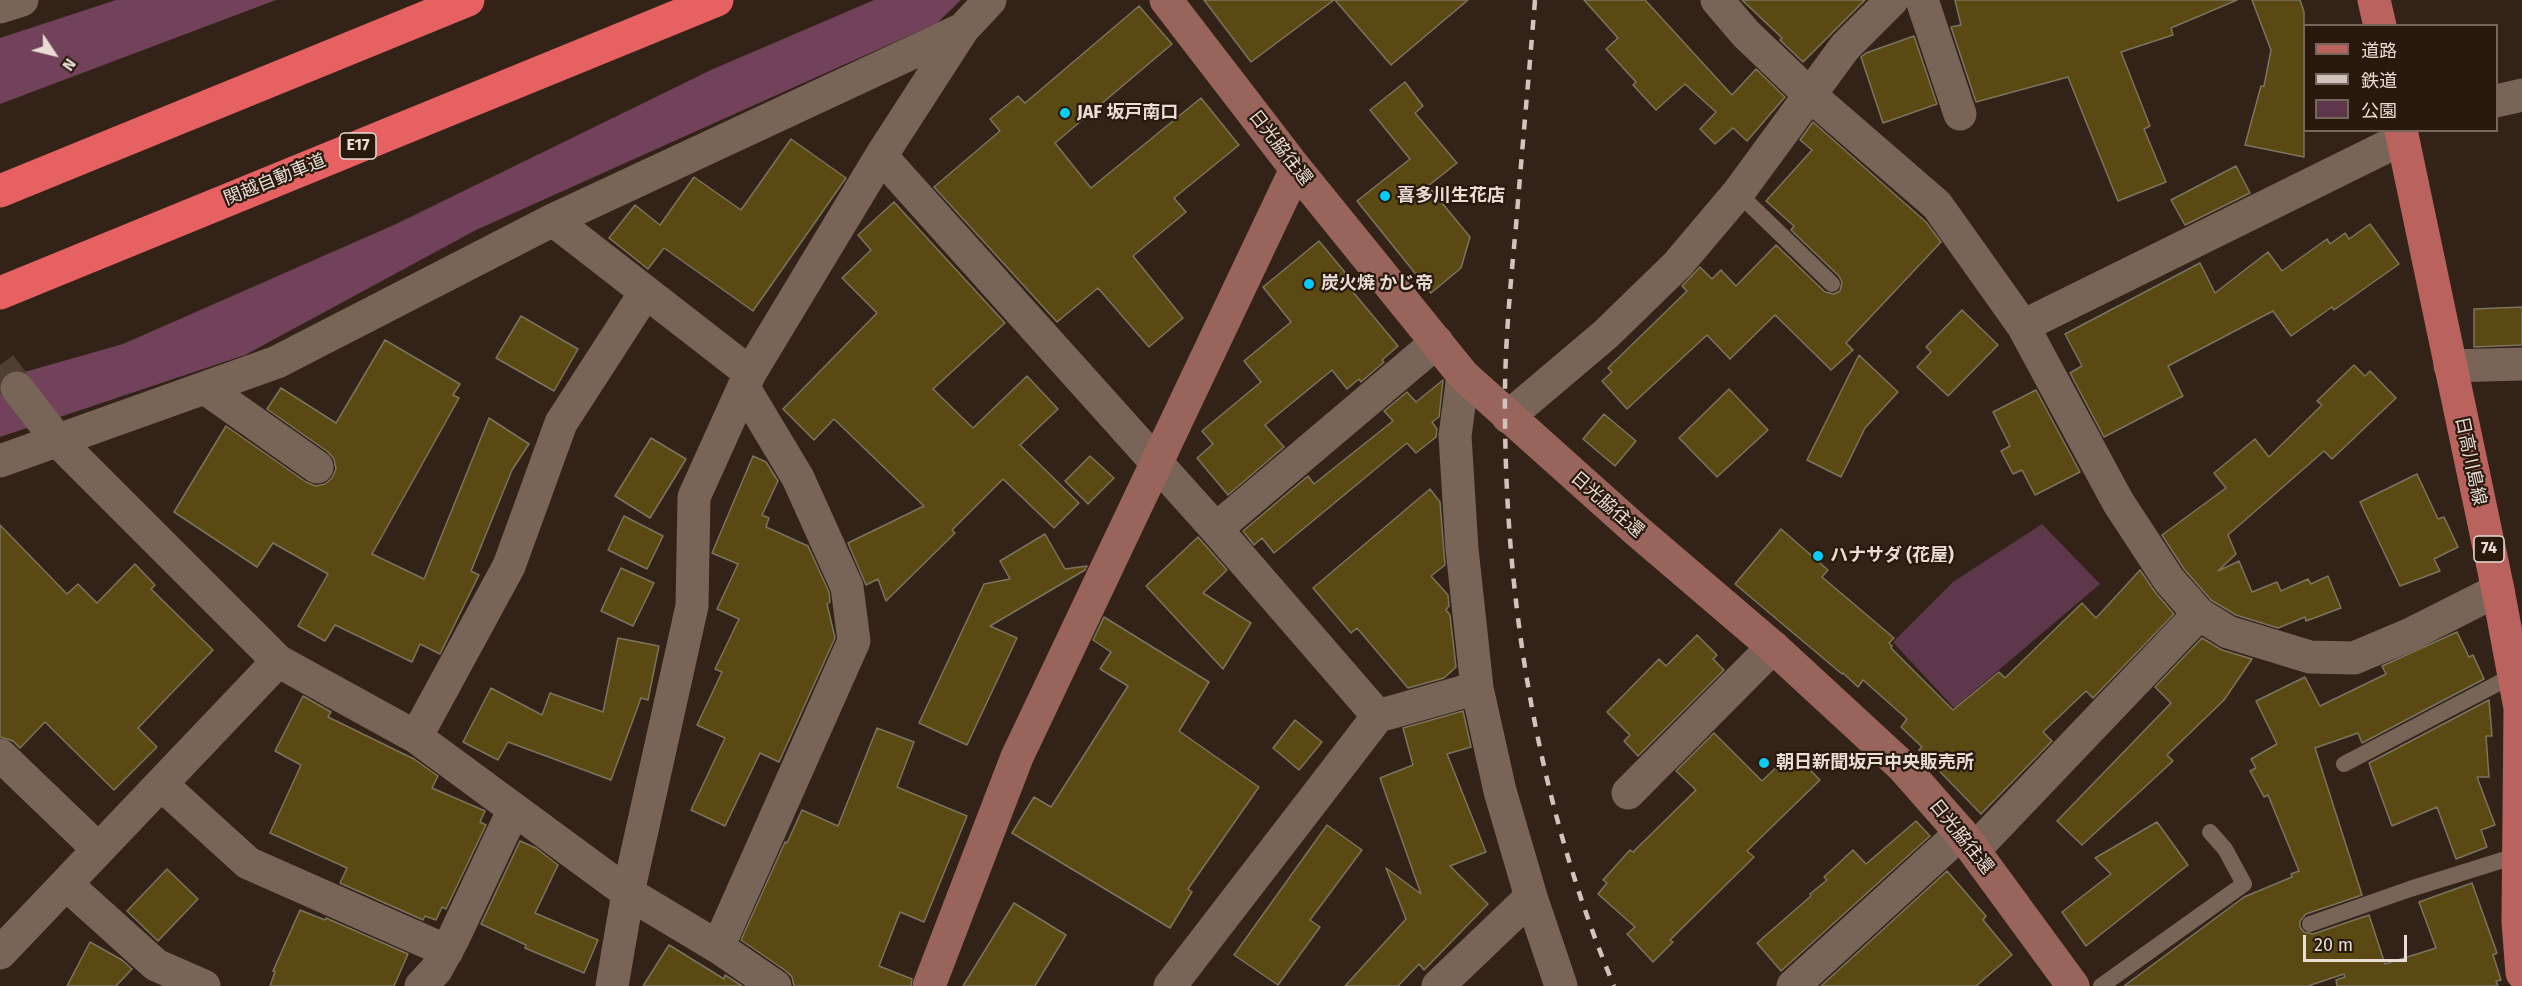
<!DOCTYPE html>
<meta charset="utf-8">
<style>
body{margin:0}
#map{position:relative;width:2522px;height:986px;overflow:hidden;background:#332217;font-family:"Fira Sans","Noto Sans JP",sans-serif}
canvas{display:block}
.legend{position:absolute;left:2303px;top:24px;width:195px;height:108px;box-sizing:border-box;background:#29190d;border:2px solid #75675d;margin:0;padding:8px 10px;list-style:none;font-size:18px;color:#e8dcd5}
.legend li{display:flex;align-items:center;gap:12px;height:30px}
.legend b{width:30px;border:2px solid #75675d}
.north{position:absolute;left:24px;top:24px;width:60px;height:60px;-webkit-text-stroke:4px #29190d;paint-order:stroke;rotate:125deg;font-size:16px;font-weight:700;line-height:24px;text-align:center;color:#e8dcd5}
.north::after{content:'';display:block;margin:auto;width:21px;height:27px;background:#e8dcd5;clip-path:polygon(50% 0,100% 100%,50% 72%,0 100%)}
.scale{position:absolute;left:2303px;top:935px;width:104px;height:27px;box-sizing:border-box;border:3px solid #e8dcd5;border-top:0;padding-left:8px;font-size:18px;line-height:21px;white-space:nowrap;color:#e8dcd5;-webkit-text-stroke:4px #29190d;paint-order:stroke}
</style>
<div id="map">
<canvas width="2522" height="986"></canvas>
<ul class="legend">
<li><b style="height:8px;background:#ba635e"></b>道路</li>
<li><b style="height:8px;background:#d0c4bc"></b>鉄道</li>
<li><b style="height:16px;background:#5c384a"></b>公園</li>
</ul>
<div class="north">N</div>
<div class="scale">20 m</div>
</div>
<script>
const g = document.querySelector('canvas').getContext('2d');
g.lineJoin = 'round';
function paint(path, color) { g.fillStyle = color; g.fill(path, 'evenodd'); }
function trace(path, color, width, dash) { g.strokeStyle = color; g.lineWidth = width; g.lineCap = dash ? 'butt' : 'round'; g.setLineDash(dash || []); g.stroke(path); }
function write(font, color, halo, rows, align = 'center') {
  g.font = font + ' "Fira Sans","Noto Sans JP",sans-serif'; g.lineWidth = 4.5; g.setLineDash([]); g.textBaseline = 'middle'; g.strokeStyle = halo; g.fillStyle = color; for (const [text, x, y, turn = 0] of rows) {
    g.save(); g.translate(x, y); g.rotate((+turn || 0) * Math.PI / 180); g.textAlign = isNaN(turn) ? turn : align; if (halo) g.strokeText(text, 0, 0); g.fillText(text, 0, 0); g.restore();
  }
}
const green = new Path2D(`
 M 2042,524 L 2100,584 L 1954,708 L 1893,642 L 1953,582 Z`);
const forest = new Path2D(`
 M 116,0 L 276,0 L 0,104 L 0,38 Z
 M 874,0 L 961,0 L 937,23 L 476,230 L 245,355 L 0,437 L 0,379 L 123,344 L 396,224 L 713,69 Z`);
const building = new Path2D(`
 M 1204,0 L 1334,0 L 1251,62 Z
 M 1335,0 L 1468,0 L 1391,65 Z
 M 1584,0 L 1645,0 L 1732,95 L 1756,69 L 1785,97 L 1747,141 L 1733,128 L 1715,144 L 1700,129 L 1716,112 L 1685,84 L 1656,110 L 1633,85 L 1636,82 L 1606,49 L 1618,38 Z
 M 1742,0 L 1865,0 L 1803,62 L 1780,40 L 1782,38 Z
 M 1955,0 L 2237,0 L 2171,28 L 2173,35 L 2121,52 L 2150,126 L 2144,129 L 2166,182 L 2118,201 L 2068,77 L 1976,102 L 1951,27 L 1961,25 Z
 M 2252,0 L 2300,0 L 2304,12 L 2304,157 L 2245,145 L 2261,86 L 2264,86 L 2271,50 Z
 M 1139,6 L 1172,44 L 1055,143 L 1091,188 L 1201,98 L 1239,145 L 1174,198 L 1186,212 L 1133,256 L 1183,318 L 1149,347 L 1098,288 L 1057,322 L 934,187 L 1000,131 L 990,119 L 1018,96 L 1025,103 Z
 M 1914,36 L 1937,104 L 1883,123 L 1861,57 L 1866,53 Z
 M 1405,82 L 1423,106 L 1415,113 L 1457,163 L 1428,186 L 1470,237 L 1461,268 L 1431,293 L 1357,201 L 1410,159 L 1370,110 Z
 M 1813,122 L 1926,222 L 1941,242 L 1846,343 L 1853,350 L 1831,370 L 1775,315 L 1730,359 L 1707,335 L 1627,409 L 1602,381 L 1612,372 L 1608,368 L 1687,291 L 1682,286 L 1700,267 L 1712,279 L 1721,270 L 1736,286 L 1776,245 L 1825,292 L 1834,294 L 1840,291 L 1842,282 L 1839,276 L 1791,230 L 1794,226 L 1766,201 L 1812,150 L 1800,140 Z
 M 791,139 L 846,178 L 753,311 L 664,248 L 648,269 L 609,238 L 635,205 L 660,225 L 694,177 L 741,210 Z
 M 2236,166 L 2250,193 L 2185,225 L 2171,200 Z
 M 894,202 L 1005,323 L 933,389 L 973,428 L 1027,376 L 1058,409 L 1020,445 L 1079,503 L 1054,528 L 1003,479 L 952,530 L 955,533 L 886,601 L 878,579 L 866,585 L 848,543 L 924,506 L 834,419 L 814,440 L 783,409 L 877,313 L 842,278 L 871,250 L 858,235 Z
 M 2370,224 L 2399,264 L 2334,310 L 2332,307 L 2291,336 L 2273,311 L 2168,366 L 2183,396 L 2104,437 L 2070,373 L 2082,366 L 2065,334 L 2200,263 L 2215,293 L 2268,252 L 2282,271 L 2327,239 L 2330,244 L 2345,233 L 2349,239 Z
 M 1319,241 L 1348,276 L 1343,280 L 1398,346 L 1382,360 L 1384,362 L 1361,382 L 1359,379 L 1347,389 L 1332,370 L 1265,425 L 1284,447 L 1228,495 L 1197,458 L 1213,444 L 1202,431 L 1261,382 L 1244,361 L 1291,322 L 1263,287 Z
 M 2522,307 L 2522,345 L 2474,347 L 2474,309 Z
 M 1962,310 L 1998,345 L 1948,396 L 1917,367 L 1931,352 L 1926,347 Z
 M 521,316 L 578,349 L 554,391 L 496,358 Z
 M 385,340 L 460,384 L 453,395 L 459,398 L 372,554 L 424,579 L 489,418 L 529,444 L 512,470 L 471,571 L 479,575 L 447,640 L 440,654 L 420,644 L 412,662 L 335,625 L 325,641 L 298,626 L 328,574 L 273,543 L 257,567 L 174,512 L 226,426 L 306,482 L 316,486 L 325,484 L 332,478 L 336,469 L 334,459 L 328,452 L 267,409 L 281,388 L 336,423 Z
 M 1859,355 L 1898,392 L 1865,428 L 1841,477 L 1807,460 Z
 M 2354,365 L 2365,376 L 2370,371 L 2396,398 L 2332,459 L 2324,451 L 2228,535 L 2236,554 L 2218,571 L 2239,561 L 2252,592 L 2277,582 L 2281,591 L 2308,579 L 2311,584 L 2328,576 L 2341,608 L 2306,621 L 2305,617 L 2278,628 L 2236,615 L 2211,600 L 2184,569 L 2162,535 L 2226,488 L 2214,473 L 2255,439 L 2269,457 L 2322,405 L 2317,401 Z
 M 1443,380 L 1439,417 L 1432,422 L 1437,429 L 1436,437 L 1416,453 L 1407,443 L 1274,553 L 1262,538 L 1254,545 L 1243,531 L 1308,476 L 1314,484 L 1393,421 L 1384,411 L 1407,392 L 1416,402 Z
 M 1729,389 L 1768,430 L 1717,477 L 1679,438 Z
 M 2036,390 L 2080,472 L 2035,495 L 2022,470 L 2013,474 L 2001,451 L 2010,446 L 1993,412 Z
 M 1604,414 L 1636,441 L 1615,466 L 1583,439 Z
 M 651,438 L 686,459 L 650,518 L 615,496 Z
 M 753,456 L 766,462 L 778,481 L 762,515 L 769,518 L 766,527 L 808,546 L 829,592 L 830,602 L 827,604 L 835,638 L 779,762 L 760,753 L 725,826 L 691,810 L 725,738 L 697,725 L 722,672 L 715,669 L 739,619 L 717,609 L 738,564 L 712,553 Z
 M 1090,456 L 1114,478 L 1088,504 L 1065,481 Z
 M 2417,474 L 2438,519 L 2444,517 L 2458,547 L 2434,559 L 2440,571 L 2400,586 L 2360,502 Z
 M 1430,489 L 1440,502 L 1445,565 L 1431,576 L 1448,595 L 1449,606 L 1446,610 L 1450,615 L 1456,667 L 1444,678 L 1408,688 L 1357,628 L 1351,633 L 1313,588 Z
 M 624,516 L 663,536 L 647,569 L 608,550 Z
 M 0,525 L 67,594 L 78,584 L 97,603 L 135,564 L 155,585 L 151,589 L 213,650 L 138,728 L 157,747 L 114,790 L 45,722 L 20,748 L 13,741 L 0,737 Z
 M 1781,529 L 1828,570 L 1822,577 L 1894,638 L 1889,643 L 1892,646 L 1891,648 L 1953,710 L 1999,672 L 2005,678 L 2082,603 L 2096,618 L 2140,570 L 2155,592 L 2174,614 L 2093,698 L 2086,691 L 2043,732 L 2052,741 L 1981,814 L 1919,750 L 1922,747 L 1901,727 L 1907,719 L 1863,680 L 1858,687 L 1843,673 L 1842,674 L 1735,584 Z
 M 1045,534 L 1065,569 L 1087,566 L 1085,570 L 990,626 L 1017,638 L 967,745 L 919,723 L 984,584 L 1010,579 L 1000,561 Z
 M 1198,537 L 1227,570 L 1203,593 L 1251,623 L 1223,669 L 1146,586 Z
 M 621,568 L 654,583 L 633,626 L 601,611 Z
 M 1104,617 L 1209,682 L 1179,731 L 1259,787 L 1188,889 L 1192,892 L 1170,928 L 1012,833 L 1034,797 L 1051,807 L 1128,686 L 1100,669 L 1111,652 L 1093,640 Z
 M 2457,632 L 2469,657 L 2473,655 L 2484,679 L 2362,743 L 2358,733 L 2315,748 L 2362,895 L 2306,914 L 2300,921 L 2300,927 L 2304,932 L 2313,934 L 2369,915 L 2385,964 L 2436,948 L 2419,902 L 2472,883 L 2497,953 L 2493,955 L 2501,980 L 2496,981 L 2498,986 L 2337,986 L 2336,980 L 2345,977 L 2344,974 L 2308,986 L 2124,986 L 2244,897 L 2292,877 L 2291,874 L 2299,871 L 2268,795 L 2264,797 L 2250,771 L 2256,768 L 2251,759 L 2277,744 L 2256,701 L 2305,677 L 2320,706 L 2386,674 L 2382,666 Z
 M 1697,635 L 1717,655 L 1713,659 L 1724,670 L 1638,756 L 1624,741 L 1630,735 L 1607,712 L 1659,659 L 1666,666 Z
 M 618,638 L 659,646 L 648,700 L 641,698 L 611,780 L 508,742 L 498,760 L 463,742 L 491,688 L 542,715 L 550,693 L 603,712 Z
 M 2202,638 L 2222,650 L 2252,659 L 2224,700 L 2167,755 L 2173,761 L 2082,845 L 2057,821 L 2171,703 L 2155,687 Z
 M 303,696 L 331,712 L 328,717 L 414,759 L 438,776 L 432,788 L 485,811 L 480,822 L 486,825 L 446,909 L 442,907 L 436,920 L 425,916 L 423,920 L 340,883 L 347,868 L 270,833 L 301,765 L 275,751 Z
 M 2489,700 L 2492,736 L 2486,736 L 2489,777 L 2477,777 L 2495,825 L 2481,830 L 2487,847 L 2456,859 L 2437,807 L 2392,826 L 2369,763 Z
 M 1463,711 L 1471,747 L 1447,754 L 1486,852 L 1450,866 L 1488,904 L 1424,970 L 1419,964 L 1398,986 L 1345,986 L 1406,919 L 1386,868 L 1421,894 L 1380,778 L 1413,765 L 1403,728 Z
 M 1295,720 L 1322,742 L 1299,770 L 1273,748 Z
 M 877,728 L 914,742 L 897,787 L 967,816 L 924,922 L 900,912 L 879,966 L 912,979 L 911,986 L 794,986 L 792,977 L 786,971 L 741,940 L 785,842 L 787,843 L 802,810 L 838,826 Z
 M 1714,733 L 1762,781 L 1792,752 L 1820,780 L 1747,851 L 1754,857 L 1670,940 L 1673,942 L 1653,962 L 1627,934 L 1635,927 L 1598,894 L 1607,883 L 1603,880 L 1630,850 L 1633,852 L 1696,790 L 1676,771 Z
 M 1916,821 L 1930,836 L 1781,971 L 1757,943 L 1811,896 L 1810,894 L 1827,880 L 1824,877 L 1853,850 L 1866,864 Z
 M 2157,822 L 2188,865 L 2086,946 L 2062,912 L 2111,874 L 2095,858 Z
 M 1327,825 L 1362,850 L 1310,920 L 1320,927 L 1278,985 L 1234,955 Z
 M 520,841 L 536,848 L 558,865 L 535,913 L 598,940 L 584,973 L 525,948 L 526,945 L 481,924 Z
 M 167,869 L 198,899 L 158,941 L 127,911 Z
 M 1947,871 L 1986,916 L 1983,920 L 2012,955 L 1976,986 L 1821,986 Z
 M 1014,903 L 1066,935 L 1035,986 L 963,986 Z
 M 300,910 L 325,920 L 326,918 L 408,954 L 394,986 L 270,986 L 275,972 L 273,971 Z
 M 90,942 L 122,960 L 132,969 L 116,986 L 67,986 Z
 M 669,945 L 724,979 L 725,975 L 742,986 L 643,986 Z`);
const streetTunnel = new Path2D(`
 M 0,365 L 17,388`);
const lane = new Path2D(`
 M 1738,193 L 1832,284
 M 2344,764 L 2514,675
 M 2310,924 L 2410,889 L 2519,855
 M 2101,986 L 2244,884 L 2225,849 L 2210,832`);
const street = new Path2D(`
 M 1717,0 L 1746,34 L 1810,95 L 1937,205 L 2023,326 L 2402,139
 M 1922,0 L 1960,114
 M 0,7 L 22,0
 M 2496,101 L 2522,95
 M 881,156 L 1216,529 L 1378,716
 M 553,220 L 750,373
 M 2023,326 L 2118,502 L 2169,580 L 2199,614 L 2228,632 L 2310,657 L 2354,658 L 2411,634 L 2498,590
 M 2450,366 L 2522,364
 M 1463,375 L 1455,436 L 1462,549 L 1477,688 L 1500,791 L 1531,897 L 1561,986
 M 17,388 L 58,441 L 278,661 L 416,737 L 628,893 L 718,947 L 775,986
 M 205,388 L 317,467
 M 1508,417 L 1606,334 L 1678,264 L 1738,193 L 1845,47 L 1892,0
 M 0,461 L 277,362 L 553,220 L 963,29 L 990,0
 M 1216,529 L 1437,342
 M 416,737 L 509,566 L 561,423 L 645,293
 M 0,755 L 98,849
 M 161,784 L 248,863 L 447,951
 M 1628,793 L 1773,647
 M 1974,850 L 2199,614
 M 66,884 L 156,965 L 204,986
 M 718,947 L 854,641 L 847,587 L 798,478 L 744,388
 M 0,953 L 278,661
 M 421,986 L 436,970 L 453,939 L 514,809
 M 612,986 L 628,893 L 692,606 L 694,497 L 750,373 L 881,156 L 963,29
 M 1170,986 L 1378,716 L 1477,688
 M 1438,986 L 1531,897
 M 1793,986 L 1961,833`);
const secondary = new Path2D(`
 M 1166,0 L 1296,169 L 1463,375 L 1636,530 L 1773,647 L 1902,766 L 1961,833 L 2073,986
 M 929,986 L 1017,757 L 1296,169`);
const primary = new Path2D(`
 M 2374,0 L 2380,26
 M 2401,130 L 2498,590 L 2520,708 L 2518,922 L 2522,973`);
const highway = new Path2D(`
 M 0,191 L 468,0
 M 0,293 L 717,0`);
const rail = new Path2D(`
 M 1535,0 C 1529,75 1522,150 1516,226 C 1510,289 1504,353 1505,416 C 1506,610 1539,807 1614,986`);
const markers = [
 [1065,113,6,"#07cbf9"],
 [1385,196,6,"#07cbf9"],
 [1309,284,6,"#07cbf9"],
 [1818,556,6,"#07cbf9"],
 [1764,763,6,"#07cbf9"]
];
const shields = [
 [358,146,36],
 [2489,549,30]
];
const shieldNames = [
 ["E17",358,146],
 ["74",2489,549]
];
const poiNames = [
 ["JAF 坂戸南口",1077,113],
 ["喜多川生花店",1397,196],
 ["炭火焼 かじ帝",1321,284],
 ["ハナサダ (花屋)",1830,556],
 ["朝日新聞坂戸中央販売所",1776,763]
];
const streetNames = [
 ["日光脇往還",1280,148,52],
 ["関越自動車道",275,180,-22],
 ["日高川島線",2470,461,78],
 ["日光脇往還",1607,505,41],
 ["日光脇往還",1961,837,51]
];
paint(green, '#5c384a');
paint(forest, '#71425a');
paint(building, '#5b4913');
trace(building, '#7c745e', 1.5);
trace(streetTunnel, '#4e3e34', 33, [33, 16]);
trace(lane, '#796558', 16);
trace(street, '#796558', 33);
trace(secondary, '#99645b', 33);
trace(primary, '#ba635e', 33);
trace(highway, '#e56162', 33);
trace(rail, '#d0c4bc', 4.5, [10, 10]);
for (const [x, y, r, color] of markers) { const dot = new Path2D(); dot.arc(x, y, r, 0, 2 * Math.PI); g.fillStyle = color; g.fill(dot); trace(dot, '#29190d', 2); }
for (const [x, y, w] of shields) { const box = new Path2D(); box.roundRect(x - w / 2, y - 13, w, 26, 4.5); g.fillStyle = '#29190d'; g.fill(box); trace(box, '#e8dcd5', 1.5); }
write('bold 16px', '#e8dcd5', null, shieldNames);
write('bold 18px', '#e8dcd5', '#29190d', poiNames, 'left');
write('18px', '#e8dcd5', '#29190d', streetNames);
</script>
